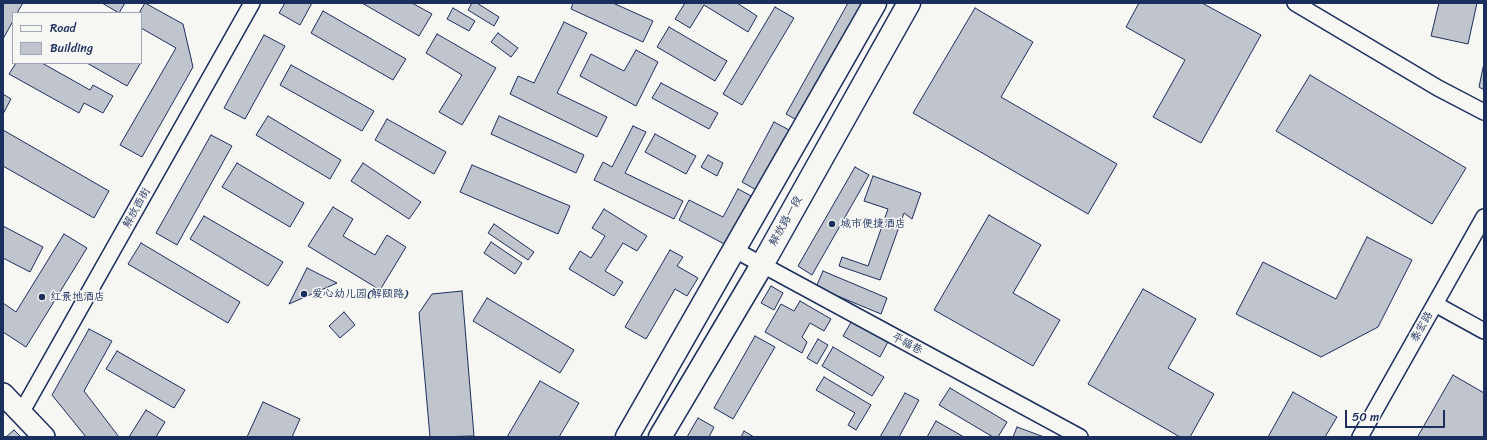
<!DOCTYPE html>
<meta charset="utf-8">
<style>
body{margin:0}
#map{position:relative;width:1487px;height:440px;overflow:hidden;background:#f6f6f2;font-family:Sriracha,sans-serif}
canvas{display:block}
.frame{position:absolute;inset:0;border:4px solid #1b2f5e;pointer-events:none}
.legend{position:absolute;left:12px;top:12px;width:130px;height:52px;box-sizing:border-box;background:#f6f6f2;border:1px solid #9ea6b7;margin:0;padding:5px 7px;list-style:none;font-size:12px;color:#1b2f5e}
.legend li{display:flex;align-items:center;gap:8px;height:20px}
.legend b{width:20px;border:1px solid #9ea6b7}
.scale{position:absolute;left:1345px;top:410px;width:100px;height:18px;box-sizing:border-box;border:2px solid #1b2f5e;border-top:0;padding-left:5px;font-size:12px;line-height:14px;white-space:nowrap;color:#1b2f5e;-webkit-text-stroke:3px #f6f6f2;paint-order:stroke}
</style>
<div id="map">
<canvas width="1487" height="440"></canvas>
<div class="frame"></div>
<ul class="legend">
<li><b style="height:5px;background:#f6f6f2"></b>Road</li>
<li><b style="height:11px;background:#c0c4cd"></b>Building</li>
</ul>
<div class="scale">50 m</div>
</div>
<script>
const context = document.querySelector('canvas').getContext('2d');
context.lineJoin = 'round';
function paint(path, color) { context.fillStyle = color; context.fill(path, 'evenodd'); }
const toPath = rows => new Path2D(rows.map(r => 'M' + r).join(''));
function trace(path, color, width, dash) { context.strokeStyle = color; context.lineWidth = width; context.lineCap = dash ? 'butt' : 'round'; context.setLineDash(dash || []); context.stroke(path); }
function write(font, color, halo, rows, align = 'center') {
  context.font = font + ' Sriracha,"LXGW WenKai TC",sans-serif'; context.lineWidth = 3; context.setLineDash([]); context.textBaseline = 'middle'; context.strokeStyle = halo; context.fillStyle = color; for (const [text, x, y, turn = 0] of rows) {
    context.save(); context.translate(x, y); context.rotate((+turn || 0) * Math.PI / 180); context.textAlign = isNaN(turn) ? turn : align; if (halo) context.strokeText(text, 0, 0); context.fillText(text, 0, 0); context.restore();
  }
}
const building = toPath([
 [3,3,23,3,17,13,13,13,13,21,3,39,3,3],
 [102,3,125,3,119,13,102,3],
 [145,3,183,24,193,67,142,157,120,145,176,48,141,28,141,13,139,13,145,3],
 [285,3,312,3,300,25,279,13,285,3],
 [362,3,412,3,432,14,419,36,362,3],
 [472,3,477,3,499,17,494,26,468,10,472,3],
 [573,3,613,3,653,21,643,42,571,9,573,3],
 [685,3,737,3,757,16,748,32,704,5,690,28,675,19,685,3],
 [848,3,867,3,800,122,786,114,848,3],
 [1139,3,1202,3,1261,35,1201,143,1153,117,1185,60,1126,27,1139,3],
 [1439,3,1477,3,1468,44,1431,36,1439,3],
 [775,7,794,18,742,105,723,94,775,7],
 [453,8,475,21,469,31,447,19,453,8],
 [975,8,1033,42,1001,97,1117,164,1088,214,913,113,975,8],
 [323,11,406,59,393,80,311,33,323,11],
 [564,22,587,33,557,93,607,117,597,137,510,94,518,76,534,83,564,22],
 [669,27,727,61,715,81,657,47,669,27],
 [498,33,518,48,511,57,491,42,498,33],
 [437,34,496,68,462,125,439,112,462,75,426,53,437,34],
 [264,35,285,46,245,119,224,108,264,35],
 [636,50,658,62,636,106,580,76,591,54,624,71,636,50],
 [16,63,42,63,90,90,93,85,113,96,103,113,84,103,79,113,9,74,16,63],
 [87,63,138,63,140,64,127,86,87,63],
 [1484,63,1484,90,1479,87,1484,63],
 [291,65,374,111,362,131,280,85,291,65],
 [1310,75,1466,168,1432,224,1276,131,1310,75],
 [661,83,718,113,709,129,652,98,661,83],
 [3,94,11,99,3,114,3,94],
 [268,116,341,160,330,179,256,135,268,116],
 [499,116,584,155,576,173,491,134,499,116],
 [387,119,446,152,434,174,375,140,387,119],
 [774,122,793,132,760,192,742,182,774,122],
 [633,126,646,132,625,173,683,201,674,219,594,180,603,162,612,167,633,126],
 [3,130,109,191,94,218,3,166,3,130],
 [655,134,696,156,686,174,645,152,655,134],
 [211,135,232,146,177,245,156,233,211,135],
 [708,155,723,163,717,176,701,167,708,155],
 [237,163,304,203,290,227,222,187,237,163],
 [363,163,421,202,409,219,351,181,363,163],
 [472,165,570,206,558,234,460,192,472,165],
 [855,167,869,175,812,275,798,266,855,167],
 [873,176,921,193,912,219,904,213,880,280,839,266,842,257,868,266,888,209,864,201,873,176],
 [738,189,755,198,730,247,679,220,689,200,723,217,738,189],
 [333,207,353,219,343,236,375,255,387,235,406,247,380,290,308,246,333,207],
 [604,209,647,236,637,251,623,243,605,271,623,282,614,296,569,269,580,251,591,258,605,236,592,228,604,209],
 [989,215,1041,245,1013,293,1060,320,1033,366,934,310,989,215],
 [204,216,283,262,268,286,190,239,204,216],
 [494,224,534,252,528,260,488,233,494,224],
 [3,226,43,247,30,272,3,258,3,226],
 [64,234,87,248,26,347,3,332,3,303,16,312,64,234],
 [1367,237,1412,260,1378,327,1321,357,1236,314,1263,262,1336,299,1367,237],
 [491,242,522,263,515,274,484,253,491,242],
 [141,243,240,302,228,323,128,264,141,243],
 [670,250,683,257,677,266,698,278,687,296,675,289,646,339,625,327,670,250],
 [307,268,337,283,289,304,307,268],
 [823,271,887,298,881,314,816,287,823,271],
 [771,286,783,293,774,310,761,303,771,286],
 [1143,289,1196,319,1168,368,1214,394,1190,437,1180,437,1088,384,1143,289],
 [462,291,474,436,430,437,419,313,432,294,462,291],
 [487,298,574,350,560,373,473,321,487,298],
 [800,301,831,319,824,331,810,323,802,337,807,342,802,353,765,332,781,304,794,311,800,301],
 [344,312,355,325,340,338,329,326,344,312],
 [853,319,889,340,880,357,843,336,853,319],
 [89,329,112,341,84,391,119,437,86,437,52,395,89,329],
 [755,336,775,347,733,419,714,408,755,336],
 [818,339,828,345,817,364,807,358,818,339],
 [833,347,884,377,872,396,822,366,833,347],
 [117,351,185,390,174,408,106,369,117,351],
 [1453,375,1484,393,1484,436,1483,437,1420,437,1418,436,1453,375],
 [824,377,871,405,856,430,848,425,855,413,816,390,824,377],
 [540,381,579,403,559,437,507,437,540,381],
 [950,388,1007,422,998,437,993,437,939,405,950,388],
 [1293,392,1337,417,1325,437,1268,437,1293,392],
 [905,393,919,400,899,437,880,437,905,393],
 [263,402,300,419,292,437,247,437,263,402],
 [146,410,165,422,156,437,129,437,146,410],
 [698,418,714,427,709,437,687,437,698,418],
 [936,421,964,437,927,437,936,421],
 [1017,427,1044,437,1013,437,1017,427],
 [14,430,21,437,6,437,14,430],
 [744,431,754,437,741,437,744,431]
]);
paint(building, '#c0c4cd');
trace(building, '#1b2f5e', 1);
const street = toPath([
 [1295,3,1438,88,1484,112],
 [735,250,1080,437],
 [1435,304,1484,331],
 [21,413,252,3],
 [1360,437,1484,217]
]);
const secondary = toPath([
 [3,394,44,437]
]);
const primary = toPath([
 [627,437,875,3],
 [660,437,762,265,909,3]
]);
trace(street, '#1b2f5e', 18);
trace(secondary, '#1b2f5e', 24);
trace(primary, '#1b2f5e', 25);
trace(street, '#f6f6f2', 15);
trace(secondary, '#f6f6f2', 21);
trace(primary, '#f6f6f2', 22);
for (const [x, y, r, color] of [
 [832,224,4,"#1b2f5e"],
 [304,294,4,"#1b2f5e"],
 [42,297,4,"#1b2f5e"]
]) { const dot = new Path2D(); dot.arc(x, y, r, 0, 2 * Math.PI); context.fillStyle = color; context.fill(dot); trace(dot, '#f6f6f2', 1.5); }
write('11px', '#1b2f5e', '#f6f6f2', [
 ["解放西街",137,208,-61],
 ["解放路一段",786,221,-61],
 ["泰宏路",1422,327,-60],
 ["平福巷",907,344,28]
]);
write('11px', '#1b2f5e', '#f6f6f2', [
 ["城市便捷酒店",840,224],
 ["爱心幼儿园(解颐路)",312,294],
 ["红景地酒店",50,297]
], 'left');
</script>
